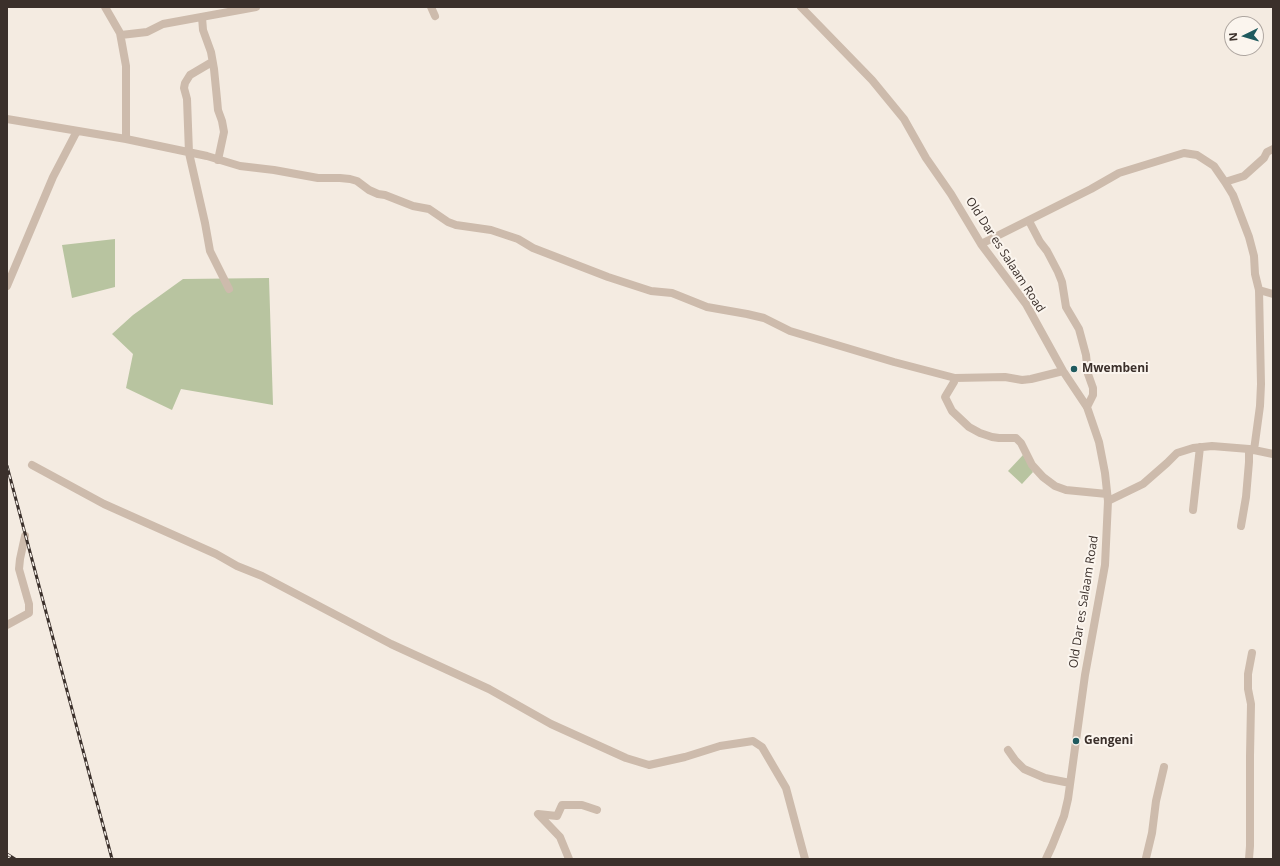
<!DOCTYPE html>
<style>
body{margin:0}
#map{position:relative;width:1280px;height:866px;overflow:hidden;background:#f4ebe1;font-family:"Open Sans",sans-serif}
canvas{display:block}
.frame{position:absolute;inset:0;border:8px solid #3b302b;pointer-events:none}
.north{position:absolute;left:1224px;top:16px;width:40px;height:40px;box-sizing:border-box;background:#fbf5ee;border:1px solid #aea6a0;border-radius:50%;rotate:265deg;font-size:11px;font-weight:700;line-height:16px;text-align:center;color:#3b302b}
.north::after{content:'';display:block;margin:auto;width:14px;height:18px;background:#1f5a5e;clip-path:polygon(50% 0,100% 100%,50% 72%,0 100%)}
</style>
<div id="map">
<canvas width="1280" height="866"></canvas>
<div class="frame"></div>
<div class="north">N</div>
</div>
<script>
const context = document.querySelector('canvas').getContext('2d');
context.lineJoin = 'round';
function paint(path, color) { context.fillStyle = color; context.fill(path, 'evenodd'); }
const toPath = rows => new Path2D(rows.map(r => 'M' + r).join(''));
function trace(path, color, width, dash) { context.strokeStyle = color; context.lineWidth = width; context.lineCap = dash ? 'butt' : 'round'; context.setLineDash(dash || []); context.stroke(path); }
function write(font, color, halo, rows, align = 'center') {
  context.font = font + ' "Open Sans",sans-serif'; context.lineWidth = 4; context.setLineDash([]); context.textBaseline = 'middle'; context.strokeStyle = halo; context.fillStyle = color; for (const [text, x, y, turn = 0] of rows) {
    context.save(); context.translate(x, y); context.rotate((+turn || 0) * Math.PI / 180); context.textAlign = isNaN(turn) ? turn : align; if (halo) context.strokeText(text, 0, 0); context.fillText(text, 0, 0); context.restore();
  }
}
paint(toPath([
 [115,239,115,287,72,298,62,245],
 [269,278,273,405,181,389,172,410,126,388,133,354,112,334,133,315,183,279],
 [1023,455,1033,472,1022,484,1008,471]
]), '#b8c4a0');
trace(toPath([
 [105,7,120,33,126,66,126,139],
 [431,7,435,16],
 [801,7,872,80,904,119,926,158,951,194,981,244,1026,304,1063,371,1087,407,1099,442,1105,473,1108,501,1105,565,1085,675,1068,799,1064,816,1052,846,1046,859],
 [202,17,203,30,211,52,214,69,217,99,218,110,222,121,224,132,218,160],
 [121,35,147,32,163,24,256,7],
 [212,62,190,75,185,83,184,88,187,99,189,153,205,223,210,251,229,289],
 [7,119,126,139,207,156,240,166,274,170,318,178,340,178,350,179,357,181,369,190,378,194,385,195,413,206,429,209,448,222,456,225,491,230,518,239,533,248,608,277,651,291,672,293,707,307,747,314,764,318,790,331,894,362,955,378,1005,377,1022,380,1031,379,1063,371],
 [1225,182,1244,176,1264,158,1267,152,1273,149],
 [1029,221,1040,242,1047,251,1058,272,1062,282,1066,307,1079,329,1086,355,1088,374,1093,388,1093,395,1087,407],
 [981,244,1091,189,1119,173,1184,153,1197,155,1214,166,1225,182,1233,195,1249,237,1254,256,1255,274,1259,290,1261,384,1260,406,1254,450],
 [7,286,53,177,77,131],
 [1259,290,1273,294],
 [955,378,954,382,945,397,952,411,969,427,980,433,992,437,999,438,1016,438,1021,443,1032,465,1043,477,1055,486,1066,490,1107,494],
 [32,465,104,504,216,554,237,566,262,576,391,644,489,689,551,724,626,758,649,765,685,757,720,746,753,741,762,747,786,788,805,859],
 [1108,501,1143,484,1167,463,1177,453,1193,448,1212,446,1249,449,1273,454],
 [1193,510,1200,447],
 [1241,526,1246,497,1249,462,1249,449],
 [7,625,29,613,29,604,19,569,20,559,25,536],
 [1008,750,1015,760,1024,769,1045,778,1070,783],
 [1146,858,1152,833,1156,801,1164,767],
 [569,859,560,837,538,814,557,816,562,805,582,805,597,810],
 [1249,859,1250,846,1250,756,1251,704,1248,689,1248,674,1252,653]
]), '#cdbbac', 8);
const rail = toPath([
 [7,466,112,859],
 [7,854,15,859]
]);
trace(rail, '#3b302b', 3);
trace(rail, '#fbf5ee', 1.5, [4.5]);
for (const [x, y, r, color] of [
 [1074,369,4,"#1f5a5e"],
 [1076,741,4,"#1f5a5e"]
]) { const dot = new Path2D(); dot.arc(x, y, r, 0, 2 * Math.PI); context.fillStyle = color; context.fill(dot); trace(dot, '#fbf5ee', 1.5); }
write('12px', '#3b302b', '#fbf5ee', [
 ["Old Dar es Salaam Road",1005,255,57],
 ["Old Dar es Salaam Road",1084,602,-81]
]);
write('bold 12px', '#3b302b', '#fbf5ee', [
 ["Mwembeni",1082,369],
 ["Gengeni",1084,741]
], 'left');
</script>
